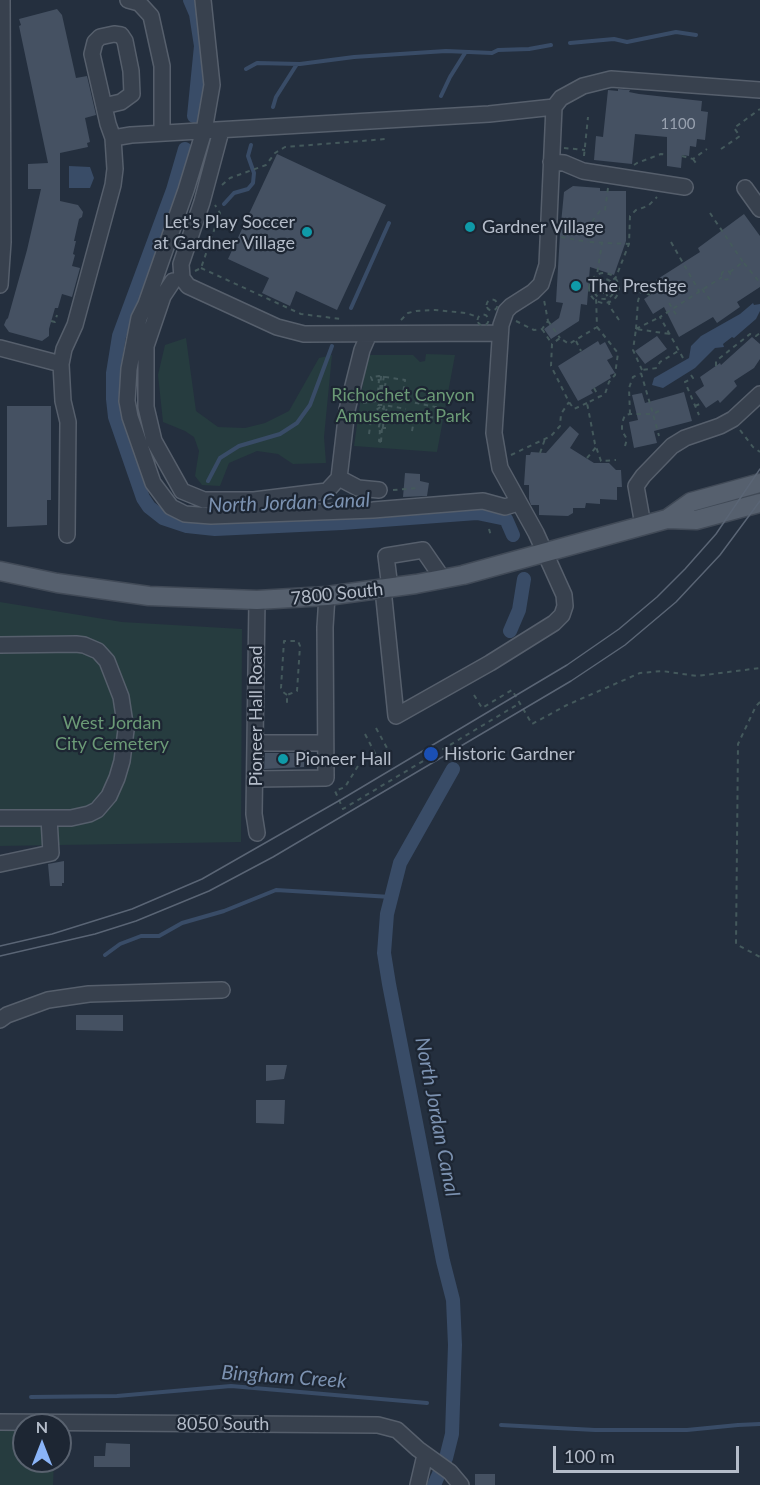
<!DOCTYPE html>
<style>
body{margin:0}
#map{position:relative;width:760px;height:1485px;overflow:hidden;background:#242f3e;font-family:Lato,sans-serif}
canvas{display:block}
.north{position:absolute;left:12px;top:1413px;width:60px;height:60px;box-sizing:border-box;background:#1d2633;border:2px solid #59626f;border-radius:50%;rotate:0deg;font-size:16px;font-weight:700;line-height:24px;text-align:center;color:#b4bcc9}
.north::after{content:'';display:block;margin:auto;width:21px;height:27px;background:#8ab4f8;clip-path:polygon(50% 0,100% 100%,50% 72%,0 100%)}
.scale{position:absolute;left:553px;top:1446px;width:186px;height:27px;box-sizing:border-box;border:3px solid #b4bcc9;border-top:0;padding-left:8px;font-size:18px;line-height:21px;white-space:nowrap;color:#b4bcc9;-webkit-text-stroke:4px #1d2633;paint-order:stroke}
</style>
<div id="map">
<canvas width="760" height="1485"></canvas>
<div class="north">N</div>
<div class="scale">100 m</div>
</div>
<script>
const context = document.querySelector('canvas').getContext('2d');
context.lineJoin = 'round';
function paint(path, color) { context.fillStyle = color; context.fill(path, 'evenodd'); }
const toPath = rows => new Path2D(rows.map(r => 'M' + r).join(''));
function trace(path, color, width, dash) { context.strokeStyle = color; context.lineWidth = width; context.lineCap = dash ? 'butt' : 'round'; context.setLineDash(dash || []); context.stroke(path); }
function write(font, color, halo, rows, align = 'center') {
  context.font = font + ' Lato,sans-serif'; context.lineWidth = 4.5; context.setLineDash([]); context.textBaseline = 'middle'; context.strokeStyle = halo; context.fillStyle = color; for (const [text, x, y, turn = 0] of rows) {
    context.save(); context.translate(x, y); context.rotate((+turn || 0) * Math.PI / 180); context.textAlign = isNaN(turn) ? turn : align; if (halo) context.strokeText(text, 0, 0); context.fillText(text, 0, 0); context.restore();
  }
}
paint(toPath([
 [186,338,196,411,218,427,245,428,265,423,289,411,319,358,332,355,324,437,326,463,293,464,278,454,257,451,229,463,220,486,202,485,195,476,199,451,194,437,185,431,163,422,158,375,165,345],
 [426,354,455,355,437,452,354,446,367,355,413,355,420,362,425,361],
 [0,602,122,622,242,629,241,842,0,846],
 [0,1429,24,1429,24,1461,54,1461,53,1485,0,1485]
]), '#263c3f');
paint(toPath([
 [69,166,90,167,94,178,90,188,69,188],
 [753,303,754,305,760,304,760,311,756,319,734,338,732,337,723,344,724,347,715,348,695,368,663,388,652,385,654,378,689,358,691,346,701,336,740,314]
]), '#394c67');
trace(toPath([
 [570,43,614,39,627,42,676,32,696,35],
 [246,69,257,63,300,64,354,57,446,51,492,53,498,50,529,49,551,45],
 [441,96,450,77,465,53],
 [273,107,276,97,297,64],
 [224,204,234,193,248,189,253,183,254,173,248,156,251,145],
 [351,308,389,223],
 [208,481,220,458,239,446,280,434,297,423,310,405,332,346],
 [105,955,120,944,141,936,159,936,182,923,224,911,276,890,391,897],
 [31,1397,117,1396,231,1386,427,1403],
 [501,1425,595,1430,687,1430,738,1425,760,1424]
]), '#394c67', 4);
trace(toPath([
 [190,0,196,14,201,46,194,116],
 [185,149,173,190,119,336,113,373,113,399,115,417,143,498,149,507,163,518,187,526,215,529,342,523,477,513,506,519,513,535],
 [510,631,519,610,524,579],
 [434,1485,446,1458,452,1434,455,1345,453,1300,443,1261,389,984,384,953,387,914,400,863,453,769]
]), '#394c67', 14);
paint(toPath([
 [57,9,62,15,76,78,87,76,96,115,85,118,90,142,87,143,88,147,60,153,60,201,78,205,83,212,82,217,79,219,74,241,76,241,73,254,75,255,72,266,80,268,72,297,62,294,58,308,55,308,49,329,49,336,42,341,9,332,4,325,6,320,8,318,27,250,41,189,28,189,28,164,48,163,19,26,21,25,19,19],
 [618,89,630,90,629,92,639,94,702,101,701,111,708,112,705,140,697,139,696,147,690,146,689,156,682,155,681,168,667,166,667,137,635,134,632,164,594,160,596,136,603,137,608,90,618,91],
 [277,154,386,205,337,310,296,291,290,306,262,293,269,278,228,259],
 [573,186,600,188,600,191,626,191,626,241,614,275,590,267,587,305,581,304,579,321,551,339,544,329,559,318,563,303,556,302,560,234,564,192],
 [744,214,760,236,760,287,737,302,740,307,717,323,713,317,679,337,664,307,653,314,644,299,664,286,656,280,700,252,698,248],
 [657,336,667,349,645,364,635,351],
 [752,337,760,344,760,359,754,368,734,381,737,386,720,403,718,400,706,408,695,392,704,386,700,377,720,363,721,365],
 [598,341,600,345,605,342,613,357,607,360,615,373,610,375,611,378,591,390,593,393,578,401,558,366],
 [684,392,692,421,654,431,657,443,634,448,629,422,638,420,632,395,642,393,645,403],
 [7,406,51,406,51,500,47,500,47,525,7,527],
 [570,426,579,434,570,448,594,463,609,463,616,470,621,470,622,487,617,487,617,500,600,499,600,504,586,503,585,508,573,508,573,513,568,516,539,515,539,505,531,505,529,499,529,485,524,485,526,455,530,455,531,452,546,453],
 [405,473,420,474,420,481,429,483,427,496,403,497],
 [265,753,304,753,304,767,264,769],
 [64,861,64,883,62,883,62,886,50,886,48,864],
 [76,1015,123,1015,123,1031,76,1030],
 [266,1065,287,1065,284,1079,266,1081],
 [256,1100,285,1100,284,1124,256,1123],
 [106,1443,130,1444,130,1467,94,1467,94,1456,105,1456],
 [475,1474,495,1474,495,1485,475,1485]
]), '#455162');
const minor = toPath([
 [128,0,139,3,151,16,162,66,162,133],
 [203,0,212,85,204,131,186,190,146,304,139,318,129,369,127,401,130,417,153,483,171,507,185,514,211,516,373,510,483,501,505,507,518,503],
 [104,106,121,102,132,94,131,71,125,41,121,35,114,34,100,37,95,42,92,54,108,124,113,138],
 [221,131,202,202,181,264,182,278,188,286,277,327,304,334,500,333],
 [551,162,564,163,583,171,685,187],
 [745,188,760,209],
 [173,281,163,296,146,346,146,407,154,441,182,491,204,500,254,500,327,491,339,478,347,410,362,350,369,334],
 [0,285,3,242,2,0],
 [0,348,61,364,64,349,75,325,113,185,115,169,113,138,131,135,489,114,554,107],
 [61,364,63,401,68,422,67,535],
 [339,478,358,488,379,490],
 [643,525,636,486,643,476,672,446,685,438,720,426,733,419,760,394],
 [390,588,386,556,423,550,443,579],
 [383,589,396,716,490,663,554,623,562,615,565,606,564,595,536,533,500,468,494,433,501,325,506,311,511,306,533,292,541,284,547,265,554,107,561,98,583,86,611,79,760,90],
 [257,600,254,814,257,833],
 [0,645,76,644,84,645,98,651,107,661,121,697,126,730,122,761,117,778,109,796,97,810,89,814,71,818,0,818],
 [255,743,325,743],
 [256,779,326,778,325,627,327,596],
 [0,864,51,853,49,818],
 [0,1020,7,1015,48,1000,89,994,222,990],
 [0,1422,378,1425,397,1430,418,1449,450,1472,461,1485],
 [418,1485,425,1455]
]);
const major = toPath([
 [667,519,691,502,760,483],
 [0,571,57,583,149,596,257,600,327,596,416,584,463,575,667,519,696,520,760,503]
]);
trace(minor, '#565f6c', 18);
trace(major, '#414a57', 21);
trace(toPath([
 [564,148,585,150],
 [721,149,740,136,734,128,760,109],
 [584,156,588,117],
 [682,156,693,159,707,149],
 [693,159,698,166],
 [634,165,637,163,661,154,668,155],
 [222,185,230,178,266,165,275,153,285,147,386,139],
 [608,188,605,210,600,211,593,220,588,242,629,244],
 [710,213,743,262],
 [561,237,588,242],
 [671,242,699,291],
 [201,268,301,314,341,319],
 '721.5 275a4.5 4.5 0 1 1 9 0a4.5 4.5 0 1 1-9 0Z',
 [195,271,201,268,220,213,215,205],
 [730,272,743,262,760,283],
 '589 288a15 15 0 1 1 30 0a15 15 0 1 1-30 0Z',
 '594 289a10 10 0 1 1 20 0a10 10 0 1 1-20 0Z',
 [596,281,602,243],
 '600 289a4 4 0 1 1 8 0a4 4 0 1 1-8 0Z',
 [607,286,616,277,629,244,630,216,636,210,648,206,657,197],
 [702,289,711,301],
 [606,292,610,307,619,320],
 '486.5 305a5.5 5.5 0 1 1 11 0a5.5 5.5 0 1 1-11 0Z',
 [669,303,678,318],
 '477.5 320a5.5 5.5 0 1 1 11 0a5.5 5.5 0 1 1-11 0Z',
 [401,320,408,313,416,311,435,310,466,313,478,317],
 [51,321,55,322,57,315],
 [516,321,534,330,542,329,548,321,544,300],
 [548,321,560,338],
 [597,327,618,353,615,375,609,382,605,394,587,403,595,444,601,461,616,460],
 [542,329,552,344],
 [636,329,638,301,641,291,650,295],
 [636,329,660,317],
 [576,341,581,351],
 [683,358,660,317,722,277],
 [716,366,716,361,750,334,756,336,760,333],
 [642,370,633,350,636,329,670,334],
 [691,375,693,378,685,382,699,415],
 [381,376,380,392,378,392,379,380,372,380,371,377,379,376,405,380,402,400,445,409],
 [384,376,381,393,384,394,386,379],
 [594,388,599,397],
 [363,403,377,401,378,405,384,405,387,397,402,400],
 [587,403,574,409,569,402,551,366,552,344,560,338,569,344,597,327,596,296],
 [695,406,702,403],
 [659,411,653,414,641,373,642,370,657,368,660,362,680,350],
 [630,414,629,388,633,377,640,374],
 [383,428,384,405,406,409],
 [386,428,383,428,387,406],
 [740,430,753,447,760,452],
 [412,431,414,420,422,416,443,419],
 [369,434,372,413,383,405],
 [381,442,379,441,380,431,378,431,383,408],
 [381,442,382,428],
 [625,446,627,439,622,431,622,423,625,415,630,414,653,414,659,436],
 [540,453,545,439],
 [511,455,551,436,560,426,561,414,569,402],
 [587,458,596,447],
 [393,490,419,488],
 [489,529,491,536],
 [287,695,283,692,281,688,284,641,298,641,300,646,297,691,287,695,287,704],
 [474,695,482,708,512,690,532,724,567,705,640,673,662,671,697,676,760,668],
 [760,702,756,706,738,744,736,944,760,957],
 [376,728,387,748],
 [365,734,376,755],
 [358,766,345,787,335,791,343,809,520,703]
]), '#44595c', 2, [4.5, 4.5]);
trace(minor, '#38414e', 15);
trace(major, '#56606e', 18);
trace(toPath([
 [0,946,52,934,132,909,202,879,342,799,567,665,619,629,657,597,685,569,716,534,760,469],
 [0,956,95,934,136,921,209,891,273,857,571,681,625,645,676,602,720,555,760,501]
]), '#5a6575', 1.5);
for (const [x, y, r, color] of [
 [470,227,6,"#0f9aa8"],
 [307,232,6,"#0f9aa8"],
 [576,286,6,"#0f9aa8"],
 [431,754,8,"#1a4fb4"],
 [283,759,6,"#0f9aa8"]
]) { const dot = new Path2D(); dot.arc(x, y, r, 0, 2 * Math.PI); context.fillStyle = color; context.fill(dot); trace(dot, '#1d2633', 2); }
write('15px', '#98a1af', null, [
 ["1100",678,124]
]);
write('18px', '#b4bcc9', '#1d2633', [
 ["Let's Play Soccer",295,222,"right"],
 ["at Gardner Village",295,243,"right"],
 ["Gardner Village",482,227],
 ["The Prestige",588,286],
 ["Historic Gardner",444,754],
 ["Pioneer Hall",295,759]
], 'left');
write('18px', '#6b9a76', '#1d2633', [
 ["Richochet Canyon",403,395],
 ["Amusement Park",403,416],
 ["West Jordan",112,723],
 ["City Cemetery",112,744]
]);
write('18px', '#b4bcc9', '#1d2633', [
 ["7800 South",337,594,-6],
 ["Pioneer Hall Road",256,716,-90],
 ["8050 South",223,1424]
]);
write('italic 20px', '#7c92b1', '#1d2633', [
 ["North Jordan Canal",289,503,-2],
 ["North Jordan Canal",437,1117,79],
 ["Bingham Creek",284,1377,4]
]);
</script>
